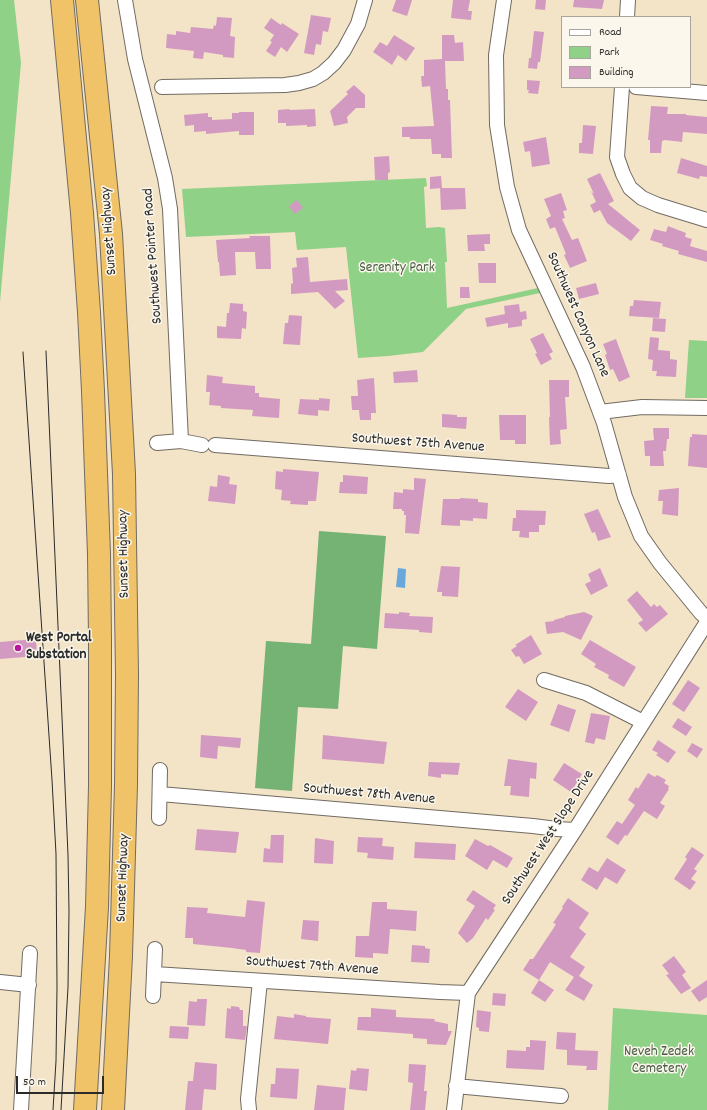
<!DOCTYPE html>
<style>
body{margin:0}
#map{position:relative;width:707px;height:1110px;overflow:hidden;background:#f3e3c7;font-family:Dekko,sans-serif}
canvas{display:block}
.legend{position:absolute;left:561px;top:16px;width:130px;height:72px;box-sizing:border-box;background:#fbf7ec;border:1px solid #a8a59f;margin:0;padding:5px 7px;list-style:none;font-size:12px;color:#2b2b2b}
.legend li{display:flex;align-items:center;gap:8px;height:20px}
.legend b{width:20px;border:1px solid #a8a59f}
.scale{position:absolute;left:16px;top:1076px;width:88px;height:18px;box-sizing:border-box;border:2px solid #2b2b2b;border-top:0;padding-left:5px;font-size:12px;line-height:14px;white-space:nowrap;color:#2b2b2b;-webkit-text-stroke:3px #fbf7ec;paint-order:stroke}
</style>
<div id="map">
<canvas width="707" height="1110"></canvas>
<ul class="legend">
<li><b style="height:5px;background:#fff"></b>Road</li>
<li><b style="height:11px;background:#90d188"></b>Park</li>
<li><b style="height:11px;background:#d39ac1"></b>Building</li>
</ul>
<div class="scale">50 m</div>
</div>
<script>
const context = document.querySelector('canvas').getContext('2d');
context.lineJoin = 'round';
function paint(path, color) { context.fillStyle = color; context.fill(path, 'evenodd'); }
const toPath = rows => new Path2D(rows.map(r => 'M' + r).join(''));
function trace(path, color, width, dash) { context.strokeStyle = color; context.lineWidth = width; context.lineCap = dash ? 'butt' : 'round'; context.setLineDash(dash || []); context.stroke(path); }
function write(font, color, halo, rows, align = 'center') {
  context.font = font + ' Dekko,sans-serif'; context.lineWidth = 3; context.setLineDash([]); context.textBaseline = 'middle'; context.strokeStyle = halo; context.fillStyle = color; for (const [text, x, y, turn = 0] of rows) {
    context.save(); context.translate(x, y); context.rotate((+turn || 0) * Math.PI / 180); context.textAlign = isNaN(turn) ? turn : align; if (halo) context.strokeText(text, 0, 0); context.fillText(text, 0, 0); context.restore();
  }
}
paint(toPath([
 [0,0,14,0,21,63,0,302],
 [426,178,427,186,424,187,426,228,439,227,445,228,447,262,445,262,447,308,538,288,540,293,466,309,423,352,388,356,358,358,346,247,297,250,295,232,186,237,182,189],
 [689,340,707,341,707,398,685,398],
 [613,1008,707,1015,707,1110,608,1110]
]), '#90d188');
paint(toPath([
 [319,531,386,536,377,649,343,646,338,709,298,707,292,791,255,788,266,641,311,644]
]), '#74b374');
paint(toPath([
 [398,568,406,569,405,588,396,587]
]), '#6aa8dc');
paint(toPath([
 [396,0,412,0,407,16,392,11],
 [453,0,470,0,468,11,472,11,471,20,451,18],
 [536,0,546,0,545,10,535,9],
 [574,0,604,0,602,9,573,7],
 [311,15,331,18,328,32,323,31,321,45,316,44,314,55,304,53],
 [217,17,232,18,230,36,235,37,234,58,223,57,223,55,204,52,203,59,193,58,194,51,166,48,167,34,176,35,176,31,190,33,191,27,213,29,214,25,216,26],
 [271,18,281,25,282,23,299,34,287,52,281,47,275,57,266,51,272,42,270,41,274,35,264,28],
 [534,31,544,32,540,62,538,62,537,69,528,68,529,58,531,58],
 [394,35,415,48,406,61,398,55,392,65,373,52,380,42,387,46],
 [442,35,454,35,455,43,463,42,464,61,445,61,446,89,448,89,448,100,450,100,452,158,441,158,441,154,432,154,431,139,410,139,410,137,402,137,402,127,434,126,430,86,422,87,421,76,424,76,424,60,442,59],
 [527,80,540,81,538,94,528,93,529,90,527,90],
 [354,85,365,95,365,108,356,108,347,117,348,123,334,126,330,111,348,94,346,92],
 [651,106,668,107,667,114,686,114,686,115,707,117,707,134,683,132,682,142,665,140,662,141,661,153,650,153,650,140,648,140],
 [289,109,290,110,315,109,316,126,307,127,307,125,286,126,286,123,278,123,278,110],
 [239,112,254,112,254,135,239,135,239,131,206,134,206,131,194,132,194,125,185,126,184,115,208,113,208,117,212,117,212,120,232,119,232,113,239,113],
 [583,125,596,126,593,154,579,153,579,143,582,143],
 [546,137,550,164,532,167,530,151,525,152,523,142],
 [389,156,390,172,388,173,388,180,375,180,374,157],
 [681,158,707,166,707,177,700,176,699,179,677,173],
 [600,173,614,201,608,204,640,230,631,241,607,223,600,210,594,213,590,205,596,202,591,191,594,194,587,179],
 [441,176,442,188,430,189,430,177],
 [440,188,465,188,466,209,441,210],
 [561,193,567,210,563,211,565,218,562,219,572,240,578,238,587,261,570,268,564,255,566,254,555,227,550,229,546,219,551,216,544,199],
 [297,200,303,208,295,214,289,206],
 [668,226,686,233,685,237,692,239,690,246,707,251,707,262,678,254,679,251,662,246,663,244,650,240,654,229,666,232],
 [490,234,490,244,484,244,485,251,468,251,467,235],
 [249,236,270,236,271,269,256,269,255,252,235,252,236,275,220,276,219,262,218,262,216,240,250,238],
 [308,257,310,282,347,279,348,290,335,291,345,301,335,309,318,292,291,294,291,284,293,283,292,268,297,267,296,258],
 [478,263,496,263,496,283,479,283],
 [596,283,599,294,579,299,576,288],
 [460,287,469,287,470,298,460,298],
 [634,300,661,302,659,318,629,316,630,306,633,306],
 [230,303,243,304,243,311,247,312,246,329,242,328,241,339,217,338,217,326,226,327,227,313,229,313],
 [519,304,520,312,526,311,527,319,522,320,522,326,508,328,508,323,487,327,485,318,505,314,504,306],
 [289,315,302,316,300,345,283,344,285,323,288,323],
 [653,318,666,319,665,332,652,331],
 [543,333,553,352,549,354,552,359,541,365,535,354,537,353,530,339],
 [650,337,659,338,658,350,670,351,670,359,677,360,676,377,656,376,657,371,652,371,653,360,648,359],
 [616,339,630,377,619,382,613,369,610,370,605,355,607,354,603,344],
 [417,370,418,382,394,383,393,372],
 [207,375,223,377,222,383,255,386,255,393,259,393,259,397,280,399,279,418,252,416,253,410,221,408,221,406,209,405,210,392,206,392],
 [374,378,376,413,371,413,371,420,360,420,359,410,352,410,351,396,358,396,357,380],
 [549,380,569,380,569,397,565,397,567,429,560,430,561,444,550,445,549,417,550,417],
 [319,398,330,399,329,411,318,410,318,416,298,414,300,399,319,400],
 [442,414,457,415,457,417,467,417,466,429,442,427],
 [499,415,526,415,526,444,515,444,515,440,500,440],
 [653,428,669,428,669,439,667,439,666,451,663,451,664,466,650,466,650,456,645,456,644,441,654,440],
 [692,434,707,435,707,468,688,466,690,437,692,437],
 [283,469,319,472,316,501,308,501,308,505,290,504,291,501,281,500,282,490,275,489,276,471,283,472],
 [218,475,230,477,229,484,237,485,235,504,208,501,210,486,217,487],
 [343,475,368,477,367,494,339,493,340,482,343,482],
 [414,478,426,479,419,534,405,533,406,515,404,515,404,511,402,511,402,509,393,509,394,492,403,493,403,489,414,490],
 [679,488,678,516,662,514,663,501,658,501,659,490],
 [460,498,478,499,478,502,488,503,487,519,473,518,473,521,460,520,460,526,441,525,443,499,460,499],
 [598,509,611,537,598,541,595,532,592,533,584,514],
 [516,510,546,511,545,525,539,525,539,532,529,532,529,538,519,537,520,531,512,531,513,518,516,518],
 [441,566,460,567,458,597,442,596,442,592,437,592],
 [600,568,608,586,591,595,585,584,591,581,588,574],
 [637,591,651,607,654,604,657,607,660,605,668,614,646,632,638,623,643,620,627,600],
 [399,612,410,613,409,616,433,617,432,633,419,632,419,630,384,628,385,613,399,614],
 [584,612,593,616,581,640,563,632,547,634,545,622,554,621,554,620,565,617,565,616],
 [531,635,542,654,524,664,519,656,516,657,511,650,517,646,515,645],
 [36,639,37,656,0,659,0,642],
 [590,640,636,667,624,687,608,678,609,675,594,667,596,664,581,654],
 [688,680,700,688,684,712,672,704],
 [518,689,538,702,526,721,505,707],
 [558,704,576,710,569,732,550,725],
 [591,713,610,716,605,740,596,738,594,744,585,742],
 [678,718,692,727,686,736,672,727],
 [201,735,241,738,240,748,218,746,217,759,200,757],
 [323,735,387,742,384,764,322,759],
 [658,740,676,752,668,763,656,755,658,753,652,750],
 [692,743,703,749,697,758,687,751],
 [508,759,537,763,536,779,530,778,529,797,510,795,511,786,504,786],
 [429,762,460,763,458,775,441,774,441,778,428,776],
 [564,763,582,774,571,792,553,780],
 [648,773,655,777,657,775,666,780,664,783,669,786,668,789,669,789,660,803,665,806,657,819,644,811,627,836,625,835,618,845,606,837,617,821,622,824,635,805,628,800,636,787,638,789],
 [197,829,239,832,236,853,195,850],
 [271,835,284,835,283,863,263,862,264,848,270,849],
 [358,837,383,838,382,846,394,847,393,860,367,858,368,853,357,852],
 [315,838,334,841,333,864,314,863],
 [475,839,488,846,490,845,513,858,507,868,493,860,487,870,465,856],
 [415,842,456,844,455,860,414,858],
 [692,847,704,855,694,869,697,871,691,879,696,882,690,890,674,879,687,859,685,857],
 [607,858,626,870,617,884,605,877,597,890,581,880,589,867,598,872],
 [473,890,496,905,493,909,495,910,488,920,486,918,473,938,467,943,458,933,475,906,466,900],
 [568,898,589,913,579,928,586,934,570,957,585,967,579,976,593,985,584,1001,565,990,574,977,550,962,539,980,523,970,530,959,533,959,553,929,556,924,553,923,563,908,562,907],
 [247,900,265,902,260,953,246,952,246,950,232,948,193,944,193,938,185,938,187,907,208,908,207,913,245,917],
 [372,902,387,902,387,909,417,911,416,931,390,929,388,954,373,953,373,958,355,957,356,936,369,936],
 [303,920,319,921,318,941,301,939],
 [412,945,425,946,425,948,430,949,429,963,411,962],
 [674,956,686,972,682,975,691,988,681,994,666,975,669,974,662,965],
 [539,980,554,990,545,1002,531,993],
 [707,980,707,997,699,1002,691,991],
 [493,993,506,994,505,1006,492,1005],
 [197,999,207,999,205,1026,187,1025,189,1001,197,1002],
 [231,1006,239,1007,240,1010,243,1010,243,1026,247,1026,245,1040,225,1038,227,1008,231,1009],
 [371,1008,396,1010,396,1017,435,1019,434,1021,448,1024,448,1031,452,1031,446,1045,427,1044,427,1039,413,1038,413,1034,357,1030,358,1017,371,1017],
 [477,1010,491,1012,489,1032,479,1031,479,1028,476,1027],
 [294,1014,306,1016,306,1017,331,1019,328,1044,274,1039,277,1016,294,1018],
 [170,1026,189,1027,188,1039,169,1038],
 [557,1032,576,1033,575,1050,598,1051,597,1070,586,1070,587,1066,567,1065,567,1050,556,1049],
 [530,1040,546,1041,544,1070,506,1068,507,1050,526,1051,526,1047,530,1047],
 [195,1062,217,1064,216,1090,204,1089,202,1110,185,1110,188,1081,193,1081],
 [409,1064,426,1065,424,1091,427,1091,425,1110,410,1110,413,1083,408,1082],
 [276,1068,299,1069,297,1099,270,1097,271,1084,275,1084],
 [357,1068,369,1069,367,1091,349,1089,351,1070,356,1071],
 [317,1085,346,1088,344,1110,314,1110]
]), '#d39ac1');
const minor = toPath([
 [125,0,135,59,165,178,170,209,181,441],
 [504,0,496,55,497,125,507,187,519,230,583,367,604,423,625,497,641,536,660,563,701,613,707,618],
 [627,17,628,0],
 [162,87,285,85,299,83,313,79,323,73,334,63,344,50,358,24,365,0],
 [622,87,617,157,623,174,630,188,642,198,658,205,707,220],
 [636,87,707,93],
 [600,412,642,407,707,408],
 [157,443,181,441,202,445],
 [215,445,609,476,619,475],
 [544,680,586,693,643,722],
 [160,794,533,826,557,829,575,830],
 [159,818,160,770],
 [154,974,440,992,468,993],
 [0,982,29,985],
 [153,996,155,949],
 [456,1086,561,1096],
 [21,1110,30,953],
 [249,1110,248,1099,260,981],
 [454,1110,468,993,575,830,707,622]
]);
const motorway = toPath([
 [62,0,82,213,89,312,93,391,99,554,100,640,100,786,97,907,85,1110],
 [87,0,111,234,124,474,127,675,126,785,121,956,113,1110]
]);
trace(minor, '#716b62', 16);
trace(motorway, '#716b62', 24);
trace(minor, '#fff', 14);
trace(motorway, '#f1c369', 22);
trace(toPath([
 [46,351,68,855,69,911,68,987,61,1110],
 [23,352,52,780,56,854,57,987,56,1061,53,1110]
]), '#2b2b2b', 1);
for (const [x, y, r, color] of [
 [18,648,4,"#b5179e"]
]) { const dot = new Path2D(); dot.arc(x, y, r, 0, 2 * Math.PI); context.fillStyle = color; context.fill(dot); trace(dot, '#fbf7ec', 1.5); }
write('15px', '#2b2b2b', '#fbf7ec', [
 ["Sunset Highway",110,231,-94],
 ["Southwest Pointer Road",154,256,-94],
 ["Southwest Canyon Lane",577,315,66],
 ["Southwest 75th Avenue",418,444,4],
 ["Sunset Highway",125,554,-91],
 ["Southwest 78th Avenue",369,795,5],
 ["Southwest West Slope Drive",549,838,-57],
 ["Sunset Highway",124,878,-88],
 ["Southwest 79th Avenue",312,967,4]
]);
write('15px', '#495d47', '#fbf7ec', [
 ["Serenity Park",397,269],
 ["Neveh Zedek",659,1053],
 ["Cemetery",659,1070]
]);
write('bold 15px', '#2b2b2b', '#fbf7ec', [
 ["West Portal",26,639],
 ["Substation",26,656]
], 'left');
</script>
